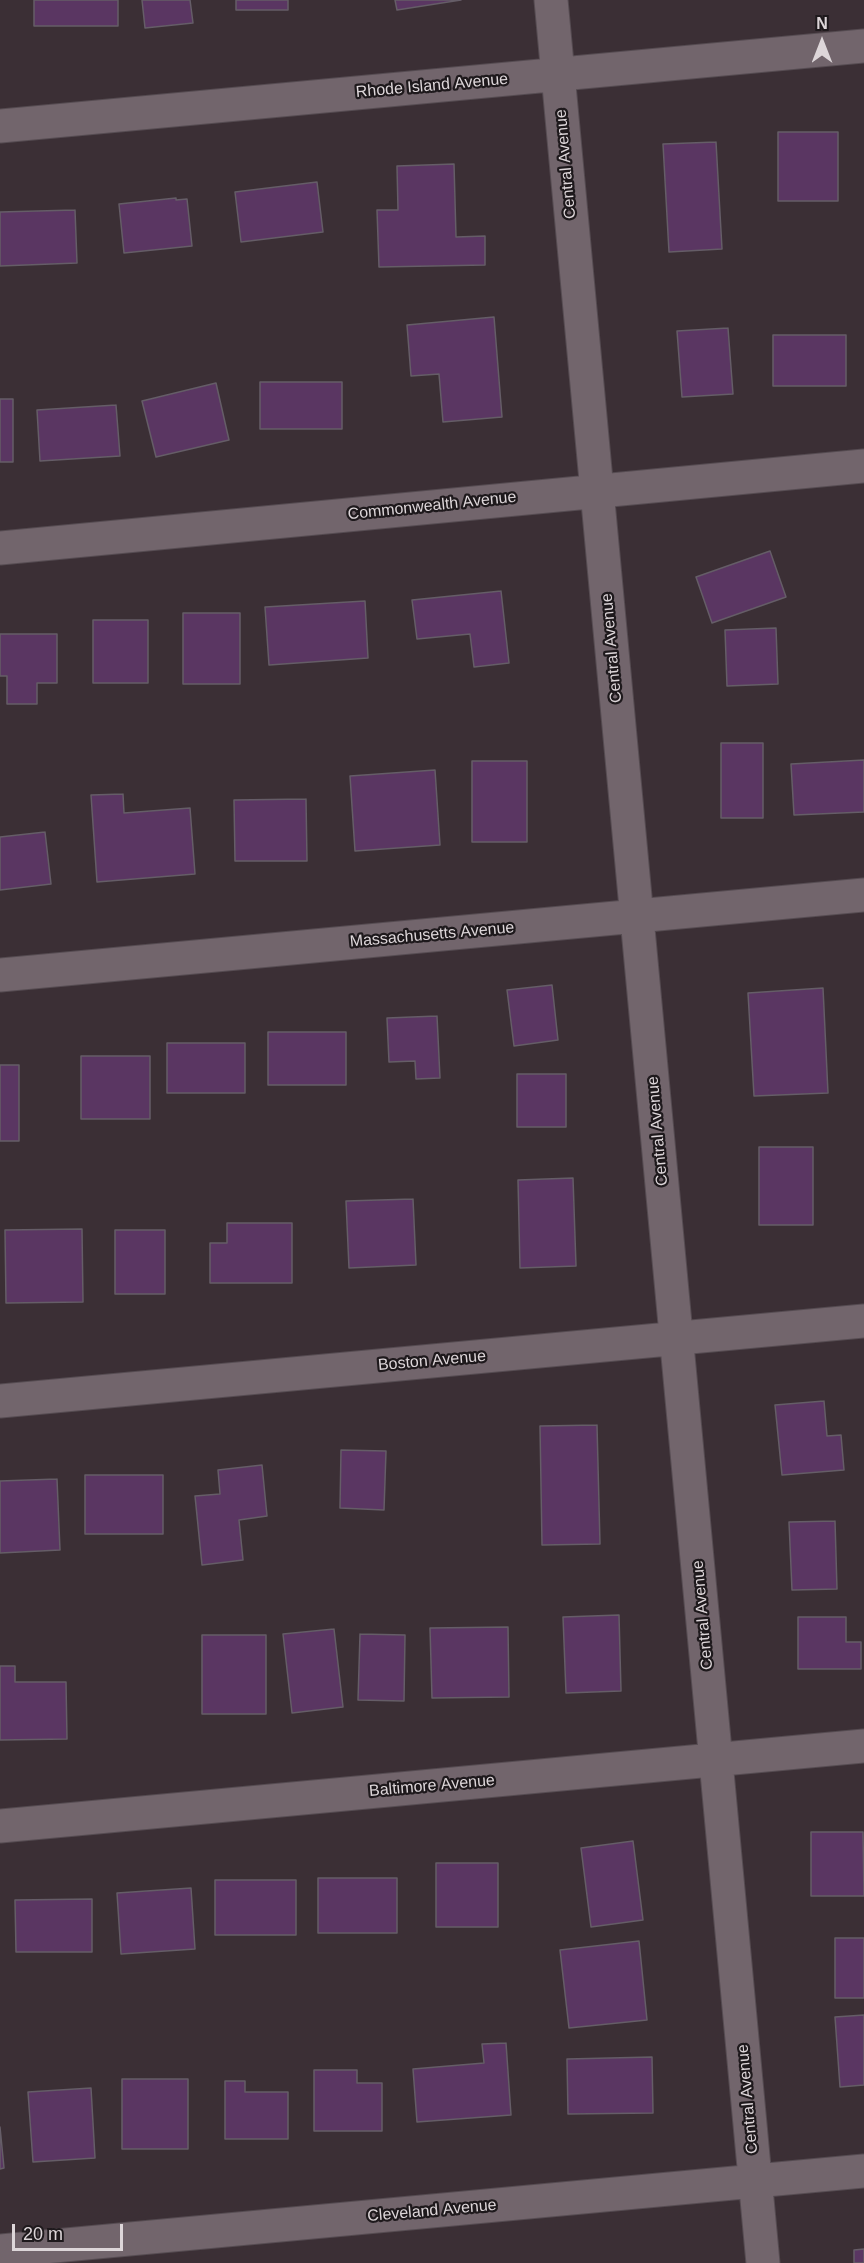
<!DOCTYPE html>
<style>
body{margin:0}
#map{position:relative;width:864px;height:2263px;overflow:hidden;background:#3b2f35;font-family:Helvetica,sans-serif}
canvas{display:block}
.north{position:absolute;left:792px;top:12px;width:60px;height:60px;-webkit-text-stroke:4px #1e191c;paint-order:stroke;rotate:0deg;font-size:16px;font-weight:700;line-height:24px;text-align:center;color:#ddd6d9}
.north::after{content:'';display:block;margin:auto;width:21px;height:27px;background:#ddd6d9;clip-path:polygon(50% 0,100% 100%,50% 72%,0 100%)}
.scale{position:absolute;left:12px;top:2224px;width:111px;height:27px;box-sizing:border-box;border:3px solid #ddd6d9;border-top:0;padding-left:8px;font-size:18px;line-height:21px;white-space:nowrap;color:#ddd6d9;-webkit-text-stroke:4px #1e191c;paint-order:stroke}
</style>
<div id="map">
<canvas width="864" height="2263"></canvas>
<div class="north">N</div>
<div class="scale">20 m</div>
</div>
<script>
const context = document.querySelector('canvas').getContext('2d');
context.lineJoin = 'round';
function paint(path, color) { context.fillStyle = color; context.fill(path, 'evenodd'); }
const toPath = rows => new Path2D(rows.map(r => 'M' + r).join(''));
function trace(path, color, width, dash) { context.strokeStyle = color; context.lineWidth = width; context.lineCap = dash ? 'butt' : 'round'; context.setLineDash(dash || []); context.stroke(path); }
function write(font, color, halo, rows, align = 'center') {
  context.font = font + ' Helvetica,sans-serif'; context.lineWidth = 4.5; context.setLineDash([]); context.textBaseline = 'middle'; context.strokeStyle = halo; context.fillStyle = color; for (const [text, x, y, turn = 0] of rows) {
    context.save(); context.translate(x, y); context.rotate((+turn || 0) * Math.PI / 180); context.textAlign = isNaN(turn) ? turn : align; if (halo) context.strokeText(text, 0, 0); context.fillText(text, 0, 0); context.restore();
  }
}
const building = toPath([
 [34,0,118,0,118,26,34,26,34,0],
 [142,0,190,0,193,23,145,28,142,0],
 [236,0,288,0,288,10,236,10,236,0],
 [395,0,461,0,397,10,395,0],
 [778,132,838,132,838,201,778,201,778,132],
 [716,142,722,249,669,252,663,144,716,142],
 [454,164,456,237,485,236,485,265,379,267,377,210,398,210,397,166,454,164],
 [317,182,323,232,241,242,235,192,317,182],
 [176,198,176,200,187,199,192,246,124,253,119,204,176,198],
 [75,210,77,263,0,266,0,212,75,210],
 [494,317,502,417,443,422,439,374,411,376,407,325,494,317],
 [728,328,733,394,682,397,677,331,728,328],
 [773,335,846,335,846,386,773,386,773,335],
 [260,382,342,382,342,429,260,429,260,382],
 [216,383,229,440,156,457,142,401,216,383],
 [0,399,13,399,13,462,0,462,0,399],
 [116,405,120,456,40,461,37,410,116,405],
 [770,551,786,597,712,623,696,577,770,551],
 [501,591,509,663,474,667,470,634,417,639,412,600,501,591],
 [365,601,368,658,269,665,265,607,365,601],
 [183,613,240,613,240,684,183,684,183,613],
 [93,620,148,620,148,683,93,683,93,620],
 [776,628,778,684,727,686,725,630,776,628],
 [0,634,57,634,57,683,37,683,37,704,7,704,7,676,0,676,0,634],
 [721,743,763,743,763,818,721,818,721,743],
 [864,760,864,812,794,815,791,764,864,760],
 [472,761,527,761,527,842,472,842,472,761],
 [435,770,440,845,355,851,350,776,435,770],
 [123,794,124,813,190,808,195,874,97,882,91,795,123,794],
 [306,799,307,861,235,861,234,800,306,799],
 [45,832,51,884,0,890,0,837,45,832],
 [552,985,558,1040,514,1046,507,990,552,985],
 [823,988,828,1093,754,1096,748,993,823,988],
 [437,1016,440,1078,416,1079,415,1061,389,1062,387,1018,437,1016],
 [268,1032,346,1032,346,1085,268,1085,268,1032],
 [167,1043,245,1043,245,1093,167,1093,167,1043],
 [81,1056,150,1056,150,1119,81,1119,81,1056],
 [0,1065,19,1065,19,1141,0,1141,0,1065],
 [517,1074,566,1074,566,1127,517,1127,517,1074],
 [759,1147,813,1147,813,1225,759,1225,759,1147],
 [573,1178,576,1266,520,1268,518,1180,573,1178],
 [413,1199,416,1265,349,1268,346,1201,413,1199],
 [227,1223,292,1223,292,1283,210,1283,210,1243,227,1243,227,1223],
 [82,1229,83,1302,6,1303,5,1230,82,1229],
 [115,1230,165,1230,165,1294,115,1294,115,1230],
 [824,1401,827,1436,841,1435,844,1470,782,1475,775,1405,824,1401],
 [597,1425,600,1544,542,1545,540,1426,597,1425],
 [341,1450,386,1451,384,1510,340,1508,341,1450],
 [262,1465,267,1516,239,1520,243,1560,202,1565,195,1496,220,1494,218,1470,262,1465],
 [85,1475,163,1475,163,1534,85,1534,85,1475],
 [57,1479,60,1550,0,1553,0,1481,57,1479],
 [835,1521,837,1589,792,1590,789,1522,835,1521],
 [619,1615,621,1691,566,1693,563,1617,619,1615],
 [798,1617,846,1617,846,1642,861,1642,861,1669,798,1669,798,1617],
 [508,1627,509,1697,432,1698,430,1628,508,1627],
 [334,1629,343,1707,292,1713,283,1634,334,1629],
 [360,1634,405,1635,404,1701,358,1700,360,1634],
 [202,1635,266,1635,266,1714,202,1714,202,1635],
 [0,1666,15,1666,15,1682,66,1682,67,1739,0,1740,0,1666],
 [811,1832,863,1832,864,1896,811,1896,811,1832],
 [633,1841,643,1920,591,1927,581,1848,633,1841],
 [436,1863,498,1863,498,1927,436,1927,436,1863],
 [318,1878,397,1878,397,1933,318,1933,318,1878],
 [215,1880,296,1880,296,1935,215,1935,215,1880],
 [191,1888,195,1949,121,1954,117,1893,191,1888],
 [92,1899,92,1952,16,1952,15,1900,92,1899],
 [835,1938,864,1938,864,1998,835,1998,835,1938],
 [639,1941,647,2020,569,2028,560,1950,639,1941],
 [864,2015,864,2085,840,2087,835,2017,864,2015],
 [506,2043,511,2115,417,2122,413,2069,484,2063,482,2044,506,2043],
 [652,2057,653,2113,568,2114,567,2059,652,2057],
 [314,2070,357,2070,357,2083,382,2083,382,2131,314,2131,314,2070],
 [122,2079,188,2079,188,2149,122,2149,122,2079],
 [225,2081,245,2081,245,2092,288,2092,288,2139,225,2139,225,2081],
 [91,2088,95,2158,33,2162,28,2092,91,2088],
 [0,2127,4,2168,0,2169,0,2127],
 [864,2249,864,2263,854,2263,854,2250,864,2249]
]);
paint(building, '#5a3662');
trace(building, '#655d67', 1.5);
const street = toPath([
 [551,0,763,2263],
 [0,126,864,46],
 [0,548,864,466],
 [0,975,864,895],
 [0,1401,864,1321],
 [0,1826,864,1746],
 [0,2251,864,2171]
]);
trace(street, '#564c52', 35);
trace(street, '#72656c', 33);
write('16px', '#ddd6d9', '#1e191c', [
 ["Rhode Island Avenue",432,86,-5],
 ["Central Avenue",566,164,-95],
 ["Commonwealth Avenue",432,506,-6],
 ["Central Avenue",612,648,-95],
 ["Massachusetts Avenue",432,935,-5],
 ["Central Avenue",658,1131,-95],
 ["Boston Avenue",432,1361,-5],
 ["Central Avenue",703,1615,-95],
 ["Baltimore Avenue",432,1786,-5],
 ["Central Avenue",748,2099,-95],
 ["Cleveland Avenue",432,2211,-5]
]);
</script>
